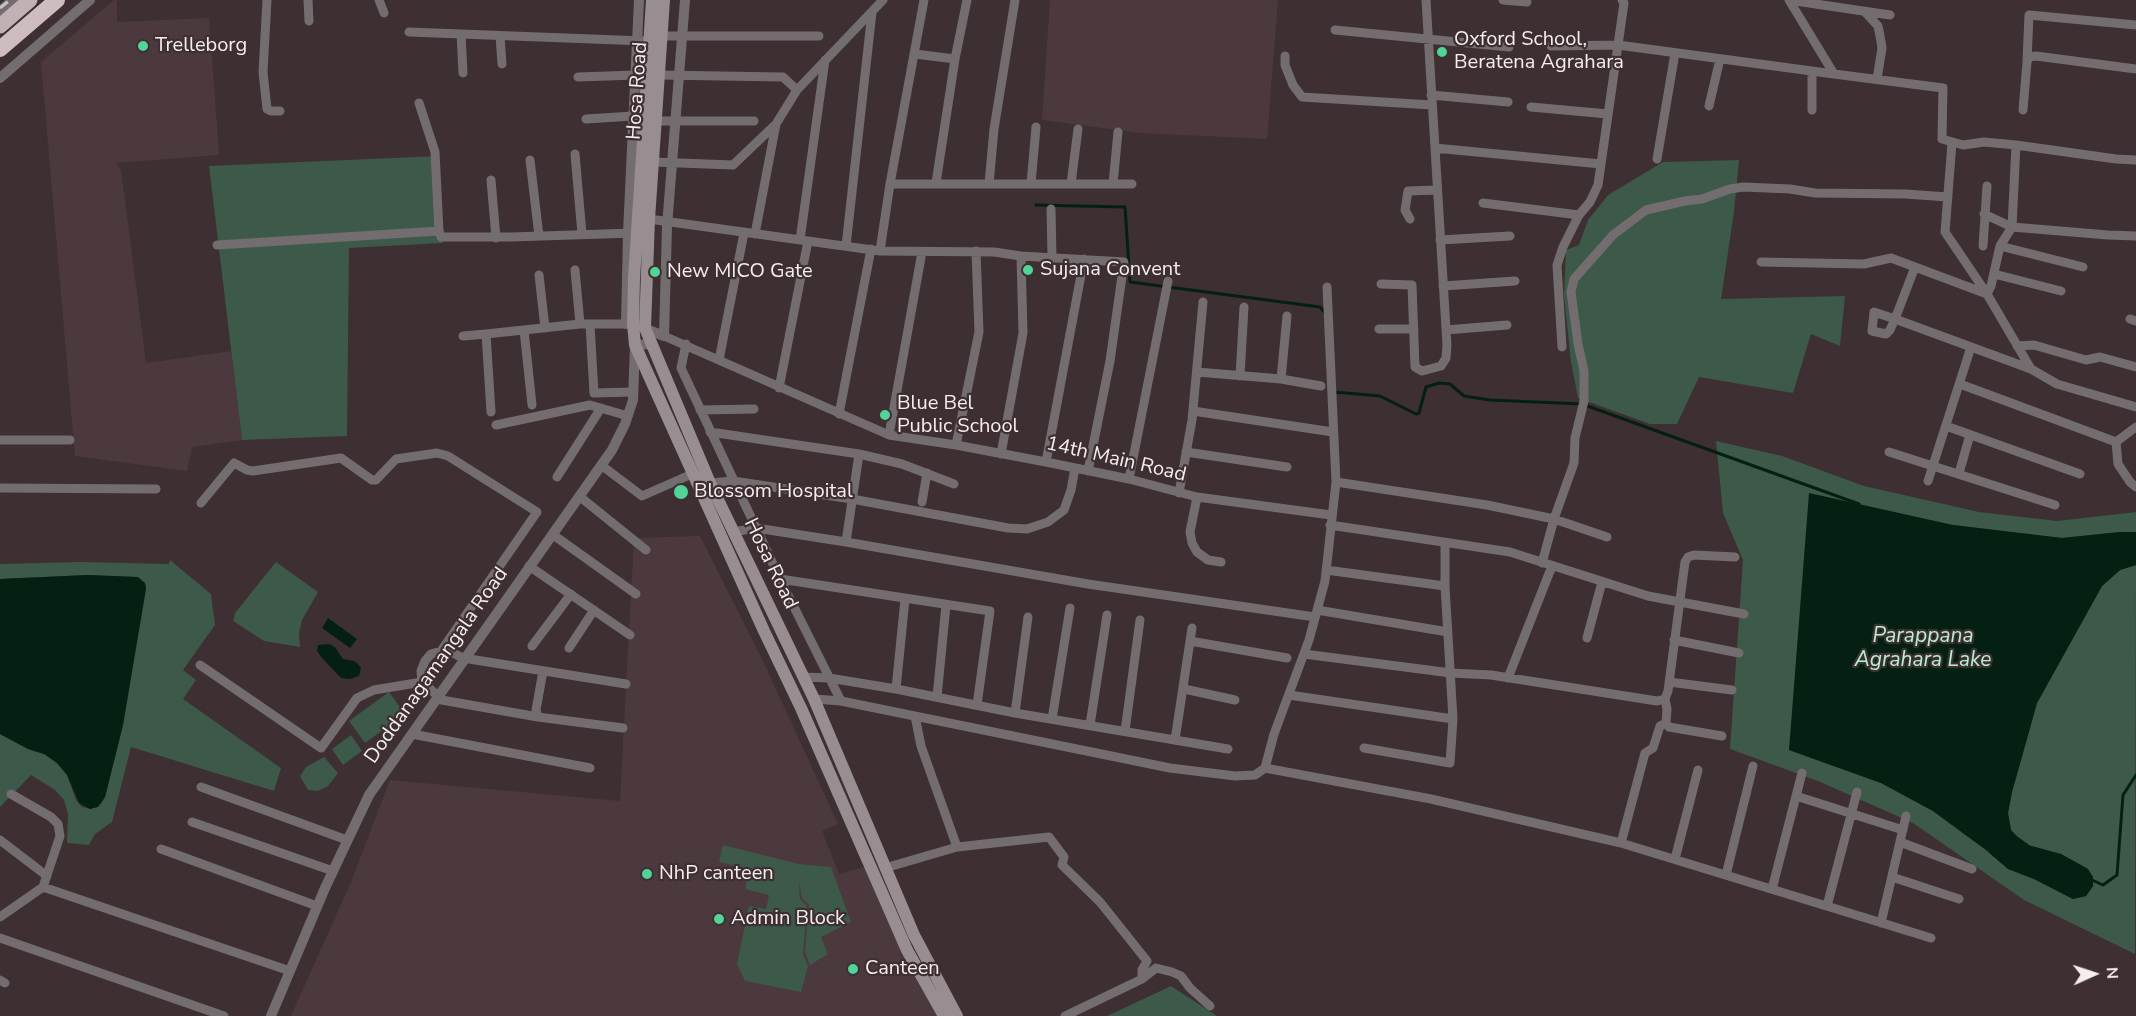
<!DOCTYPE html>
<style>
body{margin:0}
#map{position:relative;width:2136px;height:1016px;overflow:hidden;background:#3d2f32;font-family:"Nunito Sans",sans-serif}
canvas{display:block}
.north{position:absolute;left:2064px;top:944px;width:60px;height:60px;-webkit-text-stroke:4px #3d2f32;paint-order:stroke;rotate:87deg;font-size:16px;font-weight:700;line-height:24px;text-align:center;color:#f6edef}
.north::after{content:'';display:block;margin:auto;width:21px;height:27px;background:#f6edef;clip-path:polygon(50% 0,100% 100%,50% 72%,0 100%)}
</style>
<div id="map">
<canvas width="2136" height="1016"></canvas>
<div class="north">N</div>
</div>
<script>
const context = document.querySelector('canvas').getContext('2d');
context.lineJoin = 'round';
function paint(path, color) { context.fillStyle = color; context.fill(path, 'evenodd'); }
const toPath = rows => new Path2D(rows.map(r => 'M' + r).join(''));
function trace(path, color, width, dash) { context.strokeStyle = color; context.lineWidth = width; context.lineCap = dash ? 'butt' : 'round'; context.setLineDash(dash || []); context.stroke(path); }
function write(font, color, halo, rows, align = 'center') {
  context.font = font + ' "Nunito Sans",sans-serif'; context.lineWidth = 4.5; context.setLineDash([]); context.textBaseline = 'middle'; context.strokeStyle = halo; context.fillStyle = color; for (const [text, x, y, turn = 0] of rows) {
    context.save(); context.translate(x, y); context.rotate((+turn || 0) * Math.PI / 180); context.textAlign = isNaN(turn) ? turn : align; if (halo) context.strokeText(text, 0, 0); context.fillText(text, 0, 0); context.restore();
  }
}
paint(toPath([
 [114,0,117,0,117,22,209,18,219,155,116,163,121,170,146,363,231,351,242,440,192,447,187,471,75,456,41,62],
 [1050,0,1278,0,1267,139,1140,133,1042,120],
 [700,536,763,661,838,824,822,831,839,874,864,867,937,1016,291,1016,351,882,390,780,620,801,634,538]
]), '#4c393e');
paint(toPath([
 [439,156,443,243,349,248,347,436,242,440,209,166],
 [1739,160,1734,212,1721,299,1845,296,1840,346,1811,334,1793,393,1699,377,1677,424,1650,424,1578,398,1571,362,1564,295,1566,250,1579,245,1588,220,1608,195,1663,162],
 [1716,441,1782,456,1864,486,1979,512,2057,521,2136,512,2136,532,2120,532,2062,538,1953,525,1790,743,1789,750,1881,783,1933,811,1986,850,2008,869,2034,879,2073,899,2086,896,2093,886,2093,881,2088,869,2061,854,2024,844,2011,830,2008,813,2012,792,2037,703,2102,586,2120,570,2136,565,2135,954,2024,900,1913,823,1818,781,1730,749,1743,560,1723,513],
 [170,560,211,594,215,625,183,670,196,680,183,699,281,768,274,791,131,747,112,822,95,834,89,845,67,843,68,814,64,800,55,790,31,775,0,807,0,734,28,749,44,754,57,763,67,775,76,800,82,807,90,809,101,804,105,797,123,725,146,586,140,579,135,577,88,575,0,579,0,564,81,562,169,564],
 [276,562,318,592,302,620,299,634,300,647,264,641,233,621,235,613],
 [389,692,405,714,365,743,349,721],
 [351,735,362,751,343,765,332,749],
 [324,757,338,773,328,786,318,791,308,790,300,776,306,767],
 [723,845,799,864,831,867,851,922,821,937,828,954,810,965,805,952,809,905,802,898,799,882,800,899,807,906,803,955,808,966,801,992,745,981,737,964,749,906,766,909,769,895,745,889,749,869,719,862],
 [1171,986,1217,1016,1107,1016]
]), '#3d5949');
paint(toPath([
 [1809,493,1953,525,2062,538,2120,532,2136,532,2136,565,2120,570,2102,586,2037,703,2012,792,2008,813,2011,830,2024,844,2061,854,2088,869,2093,877,2093,886,2086,896,2073,899,2034,879,2008,869,1986,850,1933,811,1881,783,1789,750],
 [88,575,138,577,145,583,146,589,123,725,105,797,98,807,90,809,79,803,67,775,57,763,44,754,28,749,0,734,0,579],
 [328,618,357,639,350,648,322,628],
 [329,644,335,647,343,659,354,661,358,664,361,668,359,676,350,679,341,678,322,658,317,651,318,645]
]), '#042013');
trace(toPath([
 [1036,205,1125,207,1130,282,1320,307,1326,314],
 [1334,392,1380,396,1416,414,1419,413,1426,387,1439,383,1450,384,1464,396,1490,400,1582,404,1859,504],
 [2014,836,2028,846],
 [2092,880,2103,885,2117,875,2123,795,2136,775]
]), '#042013', 3);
trace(toPath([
 [267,0,263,72,267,109,271,111,280,111],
 [308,0,309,21],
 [379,0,384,13],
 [1503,0,1527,2],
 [1789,0,1834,74,1943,88,1942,139,1963,145,1984,142,2016,145,2116,159,2136,160],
 [1789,0,1890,15],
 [1865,12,1878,26,1880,36,1882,48,1877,79],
 [1335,30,1509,47],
 [409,32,461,34,463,73],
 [461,34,644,41],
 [500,36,502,64],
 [662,36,819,36],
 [1551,46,1618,45,1834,74],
 [915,54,955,59],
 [1285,56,1285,65,1293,85,1302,97,1432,105],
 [2027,61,2029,15,2136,25],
 [659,75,783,77,797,90],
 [578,77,636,75],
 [1431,95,1508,102],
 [419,103,435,152,439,231,441,237,511,237,634,233],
 [1709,106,1720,59],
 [1531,107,1608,114],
 [1812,110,1812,71],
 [2023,110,2027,62,2029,57,2036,56,2136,69],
 [586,119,633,116],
 [655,121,754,121],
 [1952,143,1945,232,1987,294,2031,369,2057,384,2136,407],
 [1435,148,1601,164],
 [575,154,582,234],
 [1657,159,1675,53],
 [530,160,539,236],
 [653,162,733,165,776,124,797,90,883,0],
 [491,180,496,238],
 [936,183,955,59,967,0],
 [890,184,1132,184],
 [989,184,994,129,1015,0],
 [1031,184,1036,127],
 [1071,184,1078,129],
 [1113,184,1118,132],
 [1483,203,1579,215,1590,202,1598,185,1624,3,1622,0],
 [1051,209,1052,257],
 [1984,214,2012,227,2016,145],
 [649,219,880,251,994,252,1021,256,1124,262,1110,361,1088,471],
 [1410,219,1405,210,1408,191,1437,190],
 [755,234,776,124],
 [800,240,825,60],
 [1440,240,1510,236],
 [217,245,439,231],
 [846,246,872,12],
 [1983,246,1987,186],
 [2000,246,2083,267],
 [880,251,890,184,924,0],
 [1761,262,1864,264,1891,258,1987,294],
 [1915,267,1895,319,2031,369],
 [575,270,580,324],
 [1994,274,2061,291],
 [539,275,545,328],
 [1381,284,1412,285,1415,367,1422,371,1441,366,1446,358,1447,345,1426,0],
 [1443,286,1515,281],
 [1987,294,1991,286,2000,246,2012,227,2108,235,2136,236],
 [1874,312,1895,319,1890,330,1886,334,1872,331,1874,312],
 [2130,319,2136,321],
 [590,325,594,393,633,392],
 [1379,329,1414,329],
 [524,330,532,405],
 [1446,330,1507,325],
 [486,334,580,324,626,324],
 [463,336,486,334,491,412],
 [664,336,889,435,956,445,1046,462,1129,479,1197,497,1331,515],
 [686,344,681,368,780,579,841,701],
 [2017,346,2034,345,2086,360,2100,357,2136,367],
 [1562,347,1557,265,1563,247,1579,215],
 [719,360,744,233],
 [1197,372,1281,379,1321,386],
 [1240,376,1244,307],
 [1281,379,1287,316],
 [1960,384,2116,442],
 [779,388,808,241],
 [700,410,754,409],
 [1193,411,1333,432],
 [839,414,871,249],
 [496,425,590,405,628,416],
 [1946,426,2080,474],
 [2136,427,2116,442,2118,464,2130,482,2136,487],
 [710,432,859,454,902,464,954,484],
 [889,435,922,252],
 [0,440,70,440],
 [956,445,979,332,976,251],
 [1186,452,1287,467],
 [1889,452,2055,505],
 [1001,454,1023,333,1021,256],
 [1046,462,1084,259],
 [601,465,642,496,692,474],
 [1959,473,1970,435],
 [557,477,601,408],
 [1129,479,1168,281],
 [1928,481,1971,347],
 [1336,482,1487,505,1554,519,1607,537],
 [710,483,733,481,852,499,1008,528,1027,529,1048,522,1064,510,1071,490,1075,468],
 [0,488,156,489],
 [1179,493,1192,420,1203,302],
 [579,496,646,550],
 [1197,497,1190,532,1192,543,1197,552,1208,560,1221,562],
 [922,502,927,473],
 [201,503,234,463,247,470,253,471,341,458,372,480,376,480,396,459,437,453,448,456,537,512,441,651],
 [1330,525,1510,552,1648,596,1744,614],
 [733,532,756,528,846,542,1088,584,1315,617],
 [552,534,636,594],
 [846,542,859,454],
 [1542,563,1554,519,1574,463,1575,438,1584,401,1584,371,1578,344,1571,292,1574,279,1613,235,1646,210,1685,201,1702,199,1730,189,1743,187,1790,189,1815,193,1905,194,1948,197],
 [529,566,630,635],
 [1326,570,1445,586],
 [780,579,990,611,977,705],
 [1317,610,1448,632],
 [1587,638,1602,582],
 [1674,640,1739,653],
 [1190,641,1287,658],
 [532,646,571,594],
 [569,648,594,610],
 [1304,654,1451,673,1491,675,1657,701,1665,699,1668,691,1685,562,1688,557,1694,555,1735,557],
 [200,665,321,748,357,698,374,690,422,682],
 [543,671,536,710,538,717,623,728],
 [803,677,829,678,896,689,1015,713,1228,749],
 [1508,678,1552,566],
 [1669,682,1732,690],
 [896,689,905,599],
 [1184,689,1235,700],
 [1289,695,1453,719],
 [438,696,422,682,421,671,425,661,431,654,441,651,449,651,463,658,626,684],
 [937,697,946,605],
 [436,699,538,717],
 [814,699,841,701,1170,768,1235,776,1255,775,1265,768,1274,734,1309,640,1325,581,1336,482,1327,287],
 [1665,699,1667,709,1666,723,1669,727,1722,736],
 [1015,713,1028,617],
 [915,716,921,746,957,847,1049,837,1064,857,1062,865,1100,902,1147,961,1142,970,1142,979,1065,1016],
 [1052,719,1070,608],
 [1090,725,1107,615],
 [1125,731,1140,620],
 [412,734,590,768],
 [1175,740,1192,628],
 [1364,748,1450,763,1453,719,1445,586,1445,543],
 [1265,768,1431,799,1621,843,1931,938],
 [201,787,347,840],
 [11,794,51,817,58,824,60,836,43,887],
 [1796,796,1903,830],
 [192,822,333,871],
 [0,840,47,876],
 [1900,842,1972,869],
 [1621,843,1645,753,1653,748,1660,726,1666,723],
 [161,849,317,906],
 [1675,859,1698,770],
 [885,868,957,847],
 [1726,875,1753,766],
 [1892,877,1959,899],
 [1772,889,1802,773],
 [1827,906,1857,792],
 [0,917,43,887,290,971],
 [1881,923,1906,816],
 [0,938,224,1016],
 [1142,979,1156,968,1172,972,1181,976,1190,988,1210,1006],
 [0,980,5,983]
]), '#746d6f', 9);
trace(toPath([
 [639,0,628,233,626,324,633,324,664,336,667,226,685,0],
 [0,11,13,0],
 [0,78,90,0],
 [271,1016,325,888,369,795,612,450,625,424,633,400,635,345,651,344]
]), '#746d6f', 10);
trace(toPath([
 [652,0,634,279,633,324,635,345,764,631,801,708,907,950,944,1016],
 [664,0,649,219,645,328,710,483,814,699,914,935,957,1016]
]), '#988d90', 12);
trace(toPath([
 [0,26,30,0]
]), '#c1b1b4', 15);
trace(toPath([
 [0,49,57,0]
]), '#cebcc0', 16);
trace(toPath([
 [0,8,10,0]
]), '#cbc1c3', 3, [10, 10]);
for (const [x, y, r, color] of [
 [143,46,6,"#52d397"],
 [1442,52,6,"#52d397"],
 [1028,270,6,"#52d397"],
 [655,272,6,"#52d397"],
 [885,415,6,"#52d397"],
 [681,492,8,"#52d397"],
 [647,874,6,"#52d397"],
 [719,919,6,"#52d397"],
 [853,969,6,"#52d397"]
]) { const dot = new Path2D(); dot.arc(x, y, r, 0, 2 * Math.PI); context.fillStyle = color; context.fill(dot); trace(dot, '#3d2f32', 2); }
write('20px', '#f6edef', '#3d2f32', [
 ["Oxford School,",1454,40],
 ["Beratena Agrahara",1454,63],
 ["Trelleborg",155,46],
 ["Sujana Convent",1040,270],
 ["New MICO Gate",667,272],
 ["Blue Bel",897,404],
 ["Public School",897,427],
 ["Blossom Hospital",694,492],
 ["NhP canteen",659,874],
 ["Admin Block",731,919],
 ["Canteen",865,969]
], 'left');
write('20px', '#f6edef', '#3d2f32', [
 ["Hosa Road",638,91,-86],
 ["14th Main Road",1116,460,13],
 ["Hosa Road",770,564,64],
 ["Doddanagamangala Road",437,666,-55]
]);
write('italic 21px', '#b6f0cf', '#3d2f32', [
 ["Parappana",1923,637],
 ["Agrahara Lake",1923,661]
]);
</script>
